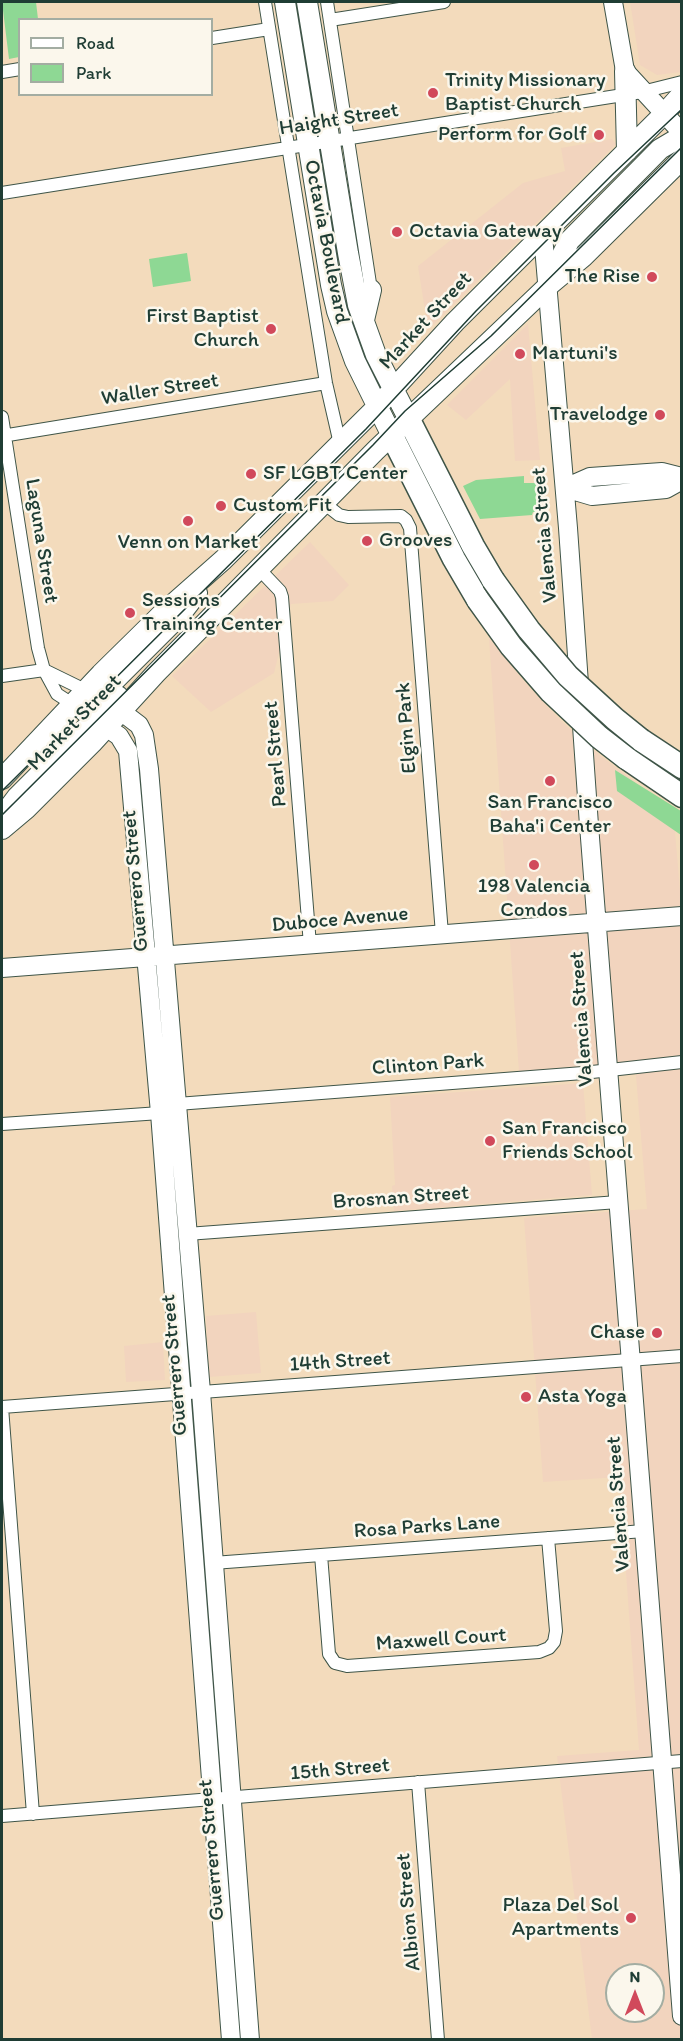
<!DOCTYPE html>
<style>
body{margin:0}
#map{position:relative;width:683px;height:2041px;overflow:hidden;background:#f3dbbc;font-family:Itim,sans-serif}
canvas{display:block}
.frame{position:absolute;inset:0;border:3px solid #1f3d34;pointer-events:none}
.legend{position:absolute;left:18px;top:18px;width:195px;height:78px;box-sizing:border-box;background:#fbf7ec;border:2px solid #a3ada2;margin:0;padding:8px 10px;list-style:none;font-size:18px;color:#1f3d34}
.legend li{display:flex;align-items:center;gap:12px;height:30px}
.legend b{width:30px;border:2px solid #a3ada2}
.north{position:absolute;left:605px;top:1963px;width:60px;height:60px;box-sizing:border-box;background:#fbf7ec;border:2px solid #a3ada2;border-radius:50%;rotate:0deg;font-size:16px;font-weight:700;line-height:24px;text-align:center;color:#1f3d34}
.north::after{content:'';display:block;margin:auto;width:21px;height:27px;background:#d1495b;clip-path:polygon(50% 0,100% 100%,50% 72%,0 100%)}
</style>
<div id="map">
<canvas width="683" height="2041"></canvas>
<div class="frame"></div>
<ul class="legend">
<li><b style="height:8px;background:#fff"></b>Road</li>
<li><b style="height:16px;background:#8ed894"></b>Park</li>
</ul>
<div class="north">N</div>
</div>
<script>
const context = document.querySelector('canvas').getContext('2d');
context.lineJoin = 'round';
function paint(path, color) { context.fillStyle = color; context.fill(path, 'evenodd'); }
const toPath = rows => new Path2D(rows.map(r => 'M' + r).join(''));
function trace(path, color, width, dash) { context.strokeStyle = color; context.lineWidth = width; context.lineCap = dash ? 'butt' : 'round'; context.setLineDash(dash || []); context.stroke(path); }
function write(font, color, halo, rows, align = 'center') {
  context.font = font + ' Itim,sans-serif'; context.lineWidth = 5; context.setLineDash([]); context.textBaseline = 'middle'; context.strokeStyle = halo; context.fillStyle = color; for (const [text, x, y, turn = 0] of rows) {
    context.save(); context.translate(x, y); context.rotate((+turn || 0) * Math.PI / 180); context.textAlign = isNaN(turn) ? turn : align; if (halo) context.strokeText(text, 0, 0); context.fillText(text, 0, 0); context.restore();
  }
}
paint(toPath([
 [630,2,681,2,681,72,657,75,640,65],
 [612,139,616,144,428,330,418,266,523,183,565,171,561,148],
 [528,324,540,460,515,461,510,379,466,420,447,405],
 [310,542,349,585,333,601,291,604,274,673,211,712,172,676],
 [489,638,529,687,562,722,602,757,639,785,673,808,682,914,681,2039,592,2039,557,1756,639,1750,619,1477,543,1482,524,1218,647,1209,635,1064,519,1072],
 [617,1975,653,1975,653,2011,617,2011],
 [583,1083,592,1195,394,1211,392,1186,395,1185,390,1097],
 [256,1312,261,1373,209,1377,206,1316],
 [163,1342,165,1380,126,1382,124,1346]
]), '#f2d4be');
paint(toPath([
 [2,2,36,2,38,19,20,20,19,57,9,59],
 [187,253,191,281,153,287,149,259],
 [524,476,524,483,538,483,540,512,533,512,532,515,480,519,463,486,476,480],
 [615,770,681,811,681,835,617,791]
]), '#8ed894');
const street = toPath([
 [265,2,326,383,340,444],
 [327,2,371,290],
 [330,20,444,2],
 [212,38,269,29],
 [2,72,20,69],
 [2,193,642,92,682,82],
 [2,417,38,648,44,670,57,694,77,707],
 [2,436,326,383],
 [325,504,339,515,348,517,401,516,406,520,410,528,442,934],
 [259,569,280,591,282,597,310,945],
 [2,676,44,670,91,693],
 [177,1104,583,1073,682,1062],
 [2,1124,160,1113],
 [187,1234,618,1202],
 [2,1407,682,1356],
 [2,1407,33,1814],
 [321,1555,329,1654,335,1663,347,1666,539,1652,549,1648,554,1642,556,1631,548,1538],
 [213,1563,644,1531],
 [418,1782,438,2040],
 [2,1816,682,1761]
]);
const secondary = toPath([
 [613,2,625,71,682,133],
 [543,235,568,528,589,825,682,2016],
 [565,488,592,496,666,489,682,480],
 [565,488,590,477,662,472,682,477],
 [110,703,139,725,144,735,149,769,201,1392,250,2040],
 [83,711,119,736,128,751,160,1113,231,2040],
 [2,968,682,916]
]);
const primary = toPath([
 [285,2,331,285,337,311,355,361,392,436],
 [307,2,348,253,358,305,376,355,409,420],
 [625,71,627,151],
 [550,280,569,241,660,149,682,136],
 [364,320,371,290],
 [91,704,180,615,197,593],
 [2,779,101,674,163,613,223,560,377,407,455,322,664,114,682,94],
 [2,817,17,797,118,696],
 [2,829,27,808,92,743,156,673,376,450,548,286,584,256,682,159]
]);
const highway = toPath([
 [409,420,473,546,493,580],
 [392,436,454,559,478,600],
 [641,740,682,767],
 [626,758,682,796]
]);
trace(street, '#3f5548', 14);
trace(secondary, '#3f5548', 20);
trace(primary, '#3f5548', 22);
trace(highway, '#3f5548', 25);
trace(street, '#fff', 12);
trace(secondary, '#fff', 18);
trace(primary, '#fff', 20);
trace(highway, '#fff', 22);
trace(toPath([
 [2,791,366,429,476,311,614,173,682,109],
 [2,815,373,445,405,411,491,336,682,147]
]), '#1f3d34', 1.5);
const highwayBridge = toPath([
 [493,580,529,630,568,676,615,719,641,740],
 [478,600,511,646,551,692,599,737,626,758]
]);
trace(highwayBridge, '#3f5548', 25, []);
trace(highwayBridge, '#fff', 22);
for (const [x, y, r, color] of [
 [433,93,6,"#d1495b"],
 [599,135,6,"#d1495b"],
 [397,232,6,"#d1495b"],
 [652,277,6,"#d1495b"],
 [271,329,6,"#d1495b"],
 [520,354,6,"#d1495b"],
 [660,415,6,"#d1495b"],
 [251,474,6,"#d1495b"],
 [221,506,6,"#d1495b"],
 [188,521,6,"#d1495b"],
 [367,541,6,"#d1495b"],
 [130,613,6,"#d1495b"],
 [550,781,6,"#d1495b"],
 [534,865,6,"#d1495b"],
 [490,1141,6,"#d1495b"],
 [657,1333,6,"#d1495b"],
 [526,1397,6,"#d1495b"],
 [631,1918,6,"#d1495b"]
]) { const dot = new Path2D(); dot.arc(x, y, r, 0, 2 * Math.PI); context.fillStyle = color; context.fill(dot); trace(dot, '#fbf7ec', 2); }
write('21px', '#1f3d34', '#fbf7ec', [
 ["Trinity Missionary",445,81],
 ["Baptist Church",445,105],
 ["Perform for Golf",587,135,"right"],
 ["Octavia Gateway",409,232],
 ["The Rise",640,277,"right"],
 ["First Baptist",259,317,"right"],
 ["Church",259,341,"right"],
 ["Martuni's",532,354],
 ["Travelodge",648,415,"right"],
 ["SF LGBT Center",263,474],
 ["Custom Fit",233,506],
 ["Grooves",379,541],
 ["Venn on Market",188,543,"center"],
 ["Sessions",142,601],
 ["Training Center",142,625],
 ["San Francisco",550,803,"center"],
 ["Baha'i Center",550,827,"center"],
 ["198 Valencia",534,887,"center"],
 ["Condos",534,911,"center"],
 ["San Francisco",502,1129],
 ["Friends School",502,1153],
 ["Chase",645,1333,"right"],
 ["Asta Yoga",538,1397],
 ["Plaza Del Sol",619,1906,"right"],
 ["Apartments",619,1930,"right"]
], 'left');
write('21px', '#1f3d34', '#fbf7ec', [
 ["Haight Street",339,120,-9],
 ["Octavia Boulevard",326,242,79],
 ["Market Street",426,321,-47],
 ["Waller Street",160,390,-9],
 ["Valencia Street",545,535,-95],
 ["Laguna Street",41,541,81],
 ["Market Street",75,723,-46],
 ["Elgin Park",407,728,-94],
 ["Pearl Street",276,754,-95],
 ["Guerrero Street",136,881,-95],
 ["Duboce Avenue",340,920,-5],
 ["Valencia Street",582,1019,-94],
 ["Clinton Park",428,1065,-4],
 ["Brosnan Street",401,1198,-4],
 ["14th Street",340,1362,-4],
 ["Guerrero Street",175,1365,-95],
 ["Valencia Street",619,1504,-94],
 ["Rosa Parks Lane",427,1527,-4],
 ["Maxwell Court",441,1640,-4],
 ["15th Street",340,1770,-5],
 ["Guerrero Street",212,1850,-95],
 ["Albion Street",409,1912,-95]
]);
</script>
